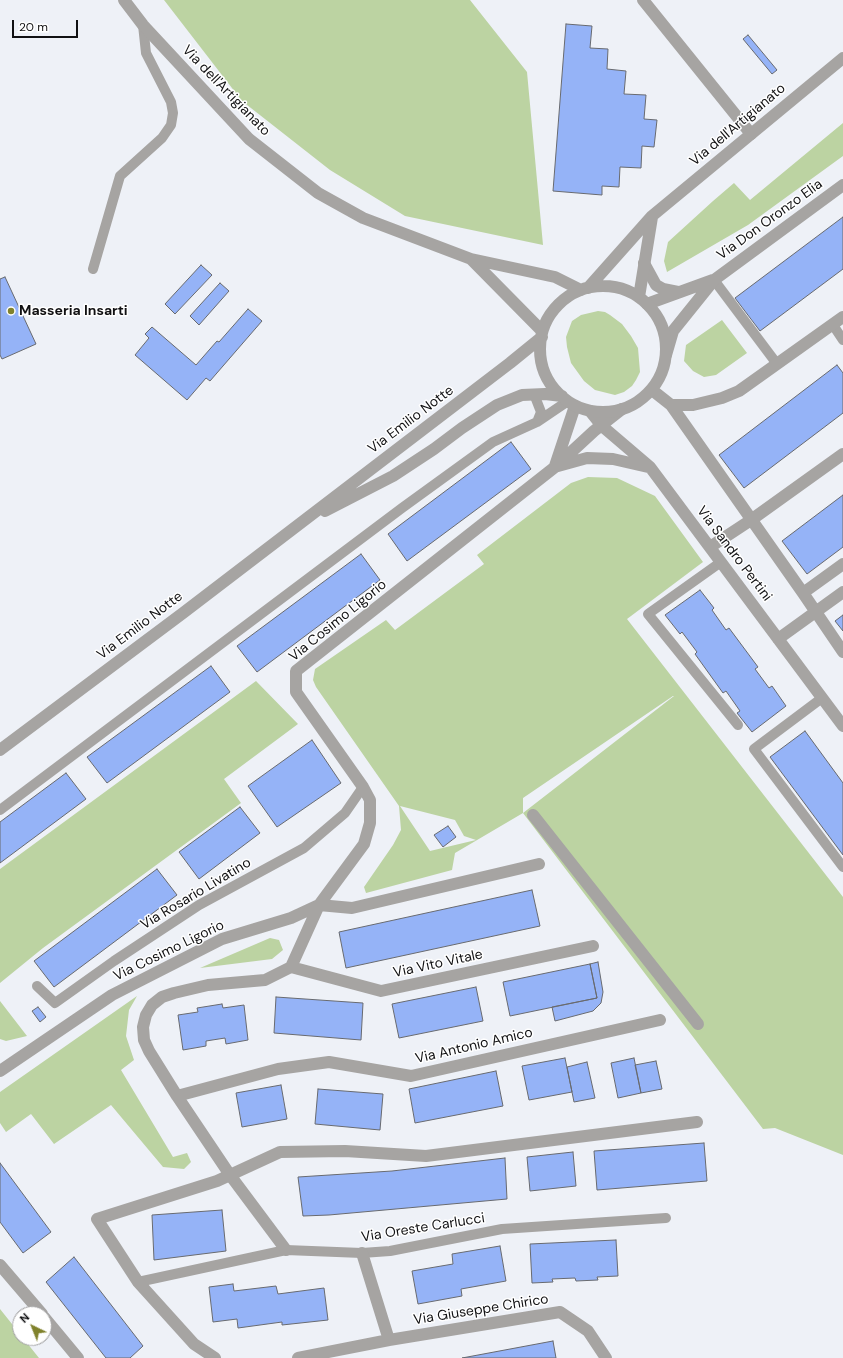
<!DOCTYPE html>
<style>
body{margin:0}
#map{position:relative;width:843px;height:1358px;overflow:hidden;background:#eef1f7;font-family:"DM Sans",sans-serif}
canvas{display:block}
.north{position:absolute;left:12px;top:1306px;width:40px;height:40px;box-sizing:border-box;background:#fff;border:1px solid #a0a0a1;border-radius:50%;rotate:317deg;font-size:11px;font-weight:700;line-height:16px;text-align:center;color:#111113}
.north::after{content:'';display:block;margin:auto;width:14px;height:18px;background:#80822c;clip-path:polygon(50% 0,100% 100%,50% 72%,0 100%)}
.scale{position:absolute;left:12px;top:20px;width:66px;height:18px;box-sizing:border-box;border:2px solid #111113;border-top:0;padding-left:5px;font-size:12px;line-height:14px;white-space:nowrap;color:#111113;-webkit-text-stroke:3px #fff;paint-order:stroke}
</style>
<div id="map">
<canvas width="843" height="1358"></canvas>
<div class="north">N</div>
<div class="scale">20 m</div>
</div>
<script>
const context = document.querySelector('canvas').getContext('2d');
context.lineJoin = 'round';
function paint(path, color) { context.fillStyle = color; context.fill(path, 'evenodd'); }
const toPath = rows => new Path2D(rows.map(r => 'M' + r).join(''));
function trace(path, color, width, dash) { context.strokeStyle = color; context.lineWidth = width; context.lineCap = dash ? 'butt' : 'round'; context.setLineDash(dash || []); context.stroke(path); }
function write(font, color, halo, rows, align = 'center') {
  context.font = font + ' "DM Sans",sans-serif'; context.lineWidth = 3; context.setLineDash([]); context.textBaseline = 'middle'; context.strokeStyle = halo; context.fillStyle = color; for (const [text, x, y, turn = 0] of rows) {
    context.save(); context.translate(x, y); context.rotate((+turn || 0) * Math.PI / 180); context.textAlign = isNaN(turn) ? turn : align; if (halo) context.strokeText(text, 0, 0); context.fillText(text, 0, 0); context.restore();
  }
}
paint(toPath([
 [164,0,470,0,527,72,543,245,405,216,330,170,242,101],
 [843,123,843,156,748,225,667,272,664,261,668,242,713,201,734,183,750,200],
 [598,311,605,312,610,315,622,324,631,336,638,348,640,372,636,380,632,386,624,392,615,395,595,390,584,381,571,363,567,347,566,337,572,321,581,315],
 [722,320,747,353,716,375,704,377,693,371,684,361,686,345],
 [588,477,617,478,655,496,703,562,627,619,843,897,843,1155,775,1128,763,1129,523,813,455,853,452,870,366,893,364,887,393,845,401,830,399,806,316,687,313,680,315,669,386,620,395,630,484,564,477,555,571,483],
 [673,696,674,696,523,813,523,798],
 [400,806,455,820,464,836,476,840,430,851],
 [256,681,298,724,224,779,241,803,43,948,0,983,0,869],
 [270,938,279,940,283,950,272,959,200,968],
 [137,996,129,1010,126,1036,134,1060,121,1070,173,1157,187,1153,191,1162,184,1169,163,1167,111,1105,54,1144,31,1114,6,1132,0,1123,0,1092],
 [0,1001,27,1036,6,1041,0,1039],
 [0,1309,20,1334,20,1338,23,1338,39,1358,0,1358]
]), '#bcd3a2');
const building = toPath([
 [566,24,592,26,590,48,608,49,607,69,626,71,624,94,646,95,644,119,657,120,654,147,642,146,641,168,620,167,619,187,602,186,602,195,553,191,566,24],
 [748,35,777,70,772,74,743,39,748,35],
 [843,217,843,269,760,331,735,298,843,217],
 [201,265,212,275,175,314,165,304,201,265],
 [5,277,36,344,2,359,0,355,0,279,5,277],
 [220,283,229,291,199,325,190,316,220,283],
 [248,309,262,321,210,381,206,378,187,400,135,355,149,338,145,334,152,327,196,365,217,341,219,342,248,309],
 [837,365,843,373,843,413,744,488,719,455,837,365],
 [511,442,531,469,407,561,388,534,511,442],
 [843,495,843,547,807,574,782,541,843,495],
 [361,554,380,580,257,672,237,646,361,554],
 [700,590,714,608,712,610,726,630,729,628,758,667,755,669,769,688,772,686,786,706,752,732,737,713,740,711,726,691,723,693,695,654,697,652,682,632,680,634,665,615,700,590],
 [843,615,843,631,835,621,843,615],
 [211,666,230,692,107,783,87,757,211,666],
 [805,731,843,783,843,855,770,757,805,731],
 [312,740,341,783,277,827,248,786,312,740],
 [66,773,86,799,0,863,0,822,66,773],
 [240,807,260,833,199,879,179,852,240,807],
 [448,826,456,837,443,847,434,835,448,826],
 [157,869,177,895,54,987,34,961,157,869],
 [532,890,540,926,346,968,339,932,532,890],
 [598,962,603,992,601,1003,593,1011,555,1021,552,1007,597,998,590,964,598,962],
 [590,964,597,998,510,1016,503,982,590,964],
 [476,987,483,1021,399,1038,392,1004,476,987],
 [276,997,363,1003,361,1040,274,1033,276,997],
 [222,1004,223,1008,244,1005,248,1040,226,1044,225,1038,206,1041,206,1046,183,1050,178,1015,198,1012,197,1008,222,1004],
 [38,1007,46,1017,40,1022,32,1011,38,1007],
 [565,1058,572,1092,529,1100,522,1066,565,1058],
 [634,1058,641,1093,618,1098,611,1063,634,1058],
 [656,1061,662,1089,641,1093,635,1065,656,1061],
 [587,1062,595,1098,574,1102,567,1067,587,1062],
 [496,1071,503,1106,415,1123,409,1089,496,1071],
 [281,1085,287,1119,242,1127,236,1093,281,1085],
 [318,1089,383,1094,380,1130,315,1124,318,1089],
 [704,1143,707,1181,597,1190,594,1151,704,1143],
 [573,1152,576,1186,530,1191,527,1157,573,1152],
 [505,1158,507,1199,329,1215,303,1216,298,1177,392,1171,505,1158],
 [0,1163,51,1232,23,1253,0,1222,0,1163],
 [222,1210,226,1251,154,1260,152,1215,222,1210],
 [616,1240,618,1276,597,1277,598,1280,576,1281,575,1278,552,1279,553,1282,532,1283,530,1244,616,1240],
 [500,1246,506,1281,461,1289,462,1296,418,1304,412,1271,453,1264,452,1254,500,1246],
 [74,1257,143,1346,130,1358,106,1358,46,1282,74,1257],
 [233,1284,234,1291,276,1286,278,1294,324,1288,328,1320,282,1325,282,1322,238,1328,237,1319,213,1322,209,1287,233,1284],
 [553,1341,556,1358,462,1358,553,1341]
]);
paint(building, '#95b3f7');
trace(building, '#686a6f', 1);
trace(toPath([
 [93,269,120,176,162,138,171,125,173,113,171,102,146,53,143,25],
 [714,280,777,364],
 [833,325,843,340],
 [534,394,541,412,537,422],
 [721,562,648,614,738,725],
 [822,698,754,749,843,867],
 [0,810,402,508,493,442,537,422,568,401],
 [37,986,55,1003,114,961,199,905,304,848,345,813,363,787],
 [138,1282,286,1250,362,1253,390,1251,502,1229,666,1218]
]), '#a6a4a2', 10);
trace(toPath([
 [533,815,698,1024]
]), '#a6a4a2', 12);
trace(toPath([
 [643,0,751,134],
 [644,263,656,285,663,289,678,292],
 [647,304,713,280],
 [666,355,673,331,714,280,843,185],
 [652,390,671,405,803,593,843,652],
 [671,405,693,405,722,398,739,391,843,317],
 [590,411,602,426,650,467,843,726],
 [555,466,575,406],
 [558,466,587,458,613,459,648,467],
 [710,547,751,520,843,454],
 [803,593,843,564],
 [778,639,843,592],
 [291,967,381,991,593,946],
 [0,1071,112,995,222,939,291,918,319,905,364,844,370,823,370,800,363,787,296,692,296,671,555,467,594,431,622,409],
 [177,1096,278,1069,329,1062,411,1076,660,1020],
 [286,1250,230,1175,177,1096,149,1051,144,1040,143,1027,146,1015,152,1005,162,997,174,993,208,985,265,980,291,967,319,905,352,908,539,864],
 [362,1253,389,1340],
 [0,1265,42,1314],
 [44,1317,78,1358],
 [215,1358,194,1344,138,1282,97,1219,217,1181,280,1152,345,1151,426,1156,697,1122],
 [298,1358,389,1340,560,1312,588,1331,606,1358]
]), '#a6a4a2', 12);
trace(toPath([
 [124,0,143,25,249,139,318,193,363,218,471,259,555,277,581,290],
 [471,259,542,331],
 '540 349a63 63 0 1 1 126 0a63 63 0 1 1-126 0Z',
 [588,288,652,216,843,58],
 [639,297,652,217],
 [325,511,393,476,434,449,462,428,497,405,522,395,545,394,562,396],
 [0,750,183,613,510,363,542,337]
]), '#a6a4a2', 12);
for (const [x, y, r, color] of [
 [11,311,4,"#80822c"]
]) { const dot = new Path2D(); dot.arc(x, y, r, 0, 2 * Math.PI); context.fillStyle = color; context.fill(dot); trace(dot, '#fff', 1.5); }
write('14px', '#111113', '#fff', [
 ["Via dell'Artigianato",226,91,46],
 ["Via dell'Artigianato",738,125,-40],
 ["Via Don Oronzo Elia",770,220,-36],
 ["Via Emilio Notte",411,420,-37],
 ["Via Sandro Pertini",734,554,53],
 ["Via Cosimo Ligorio",338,621,-39],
 ["Via Emilio Notte",140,626,-37],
 ["Via Rosario Livatino",196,894,-31],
 ["Via Cosimo Ligorio",169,951,-26],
 ["Via Vito Vitale",438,964,-12],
 ["Via Antonio Amico",474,1046,-13],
 ["Via Oreste Carlucci",423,1228,-9],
 ["Via Giuseppe Chirico",481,1310,-9]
]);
write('bold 14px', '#111113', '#fff', [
 ["Masseria Insarti",19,311]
], 'left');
</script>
